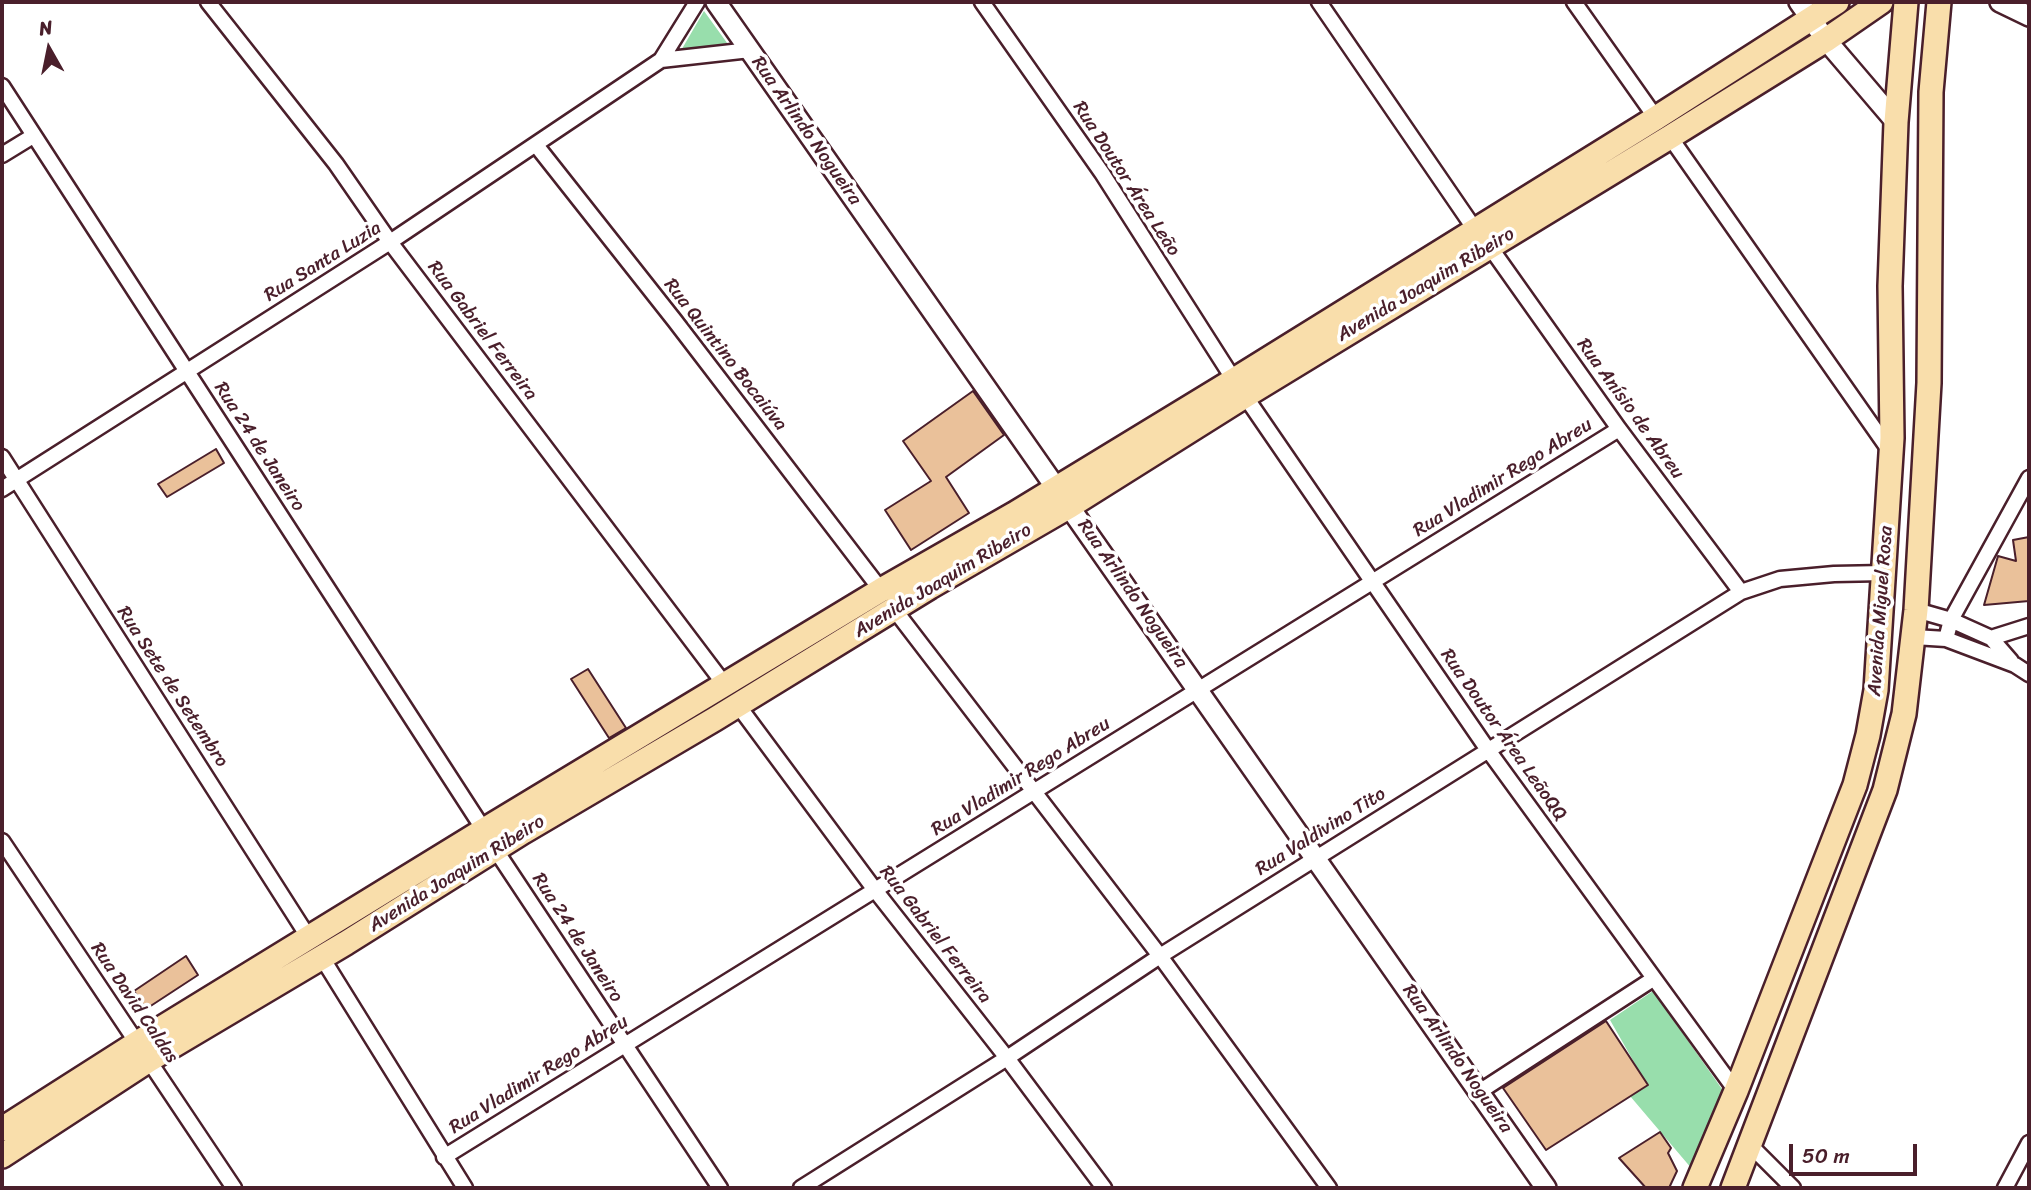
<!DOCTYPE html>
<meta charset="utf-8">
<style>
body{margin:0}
#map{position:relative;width:2031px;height:1190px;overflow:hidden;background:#fff;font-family:Sriracha,sans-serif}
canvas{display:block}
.frame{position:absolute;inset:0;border:4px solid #4a1f2b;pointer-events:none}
.north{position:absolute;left:14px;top:14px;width:70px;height:70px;-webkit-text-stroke:5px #fff;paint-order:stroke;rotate:351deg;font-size:19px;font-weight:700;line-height:28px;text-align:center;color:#4a1f2b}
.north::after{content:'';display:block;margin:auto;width:24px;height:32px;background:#4a1f2b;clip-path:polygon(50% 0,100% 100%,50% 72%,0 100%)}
.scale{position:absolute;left:1789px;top:1144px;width:128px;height:32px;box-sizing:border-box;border:4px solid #4a1f2b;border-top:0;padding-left:9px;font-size:21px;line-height:24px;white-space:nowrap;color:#4a1f2b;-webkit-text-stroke:5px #fff;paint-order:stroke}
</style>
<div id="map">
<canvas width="2031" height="1190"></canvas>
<div class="frame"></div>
<div class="north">N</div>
<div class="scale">50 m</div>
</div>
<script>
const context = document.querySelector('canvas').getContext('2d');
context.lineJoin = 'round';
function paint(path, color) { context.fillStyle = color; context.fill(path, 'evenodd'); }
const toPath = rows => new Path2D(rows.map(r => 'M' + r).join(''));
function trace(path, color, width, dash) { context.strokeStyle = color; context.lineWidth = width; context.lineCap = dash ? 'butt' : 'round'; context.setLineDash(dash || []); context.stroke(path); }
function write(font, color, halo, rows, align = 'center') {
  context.font = font + ' Sriracha,sans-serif'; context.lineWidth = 7; context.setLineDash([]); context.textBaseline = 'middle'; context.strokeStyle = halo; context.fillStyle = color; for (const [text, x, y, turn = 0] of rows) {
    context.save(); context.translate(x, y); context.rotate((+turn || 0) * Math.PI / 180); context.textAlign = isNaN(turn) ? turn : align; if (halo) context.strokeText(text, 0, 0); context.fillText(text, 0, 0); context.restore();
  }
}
paint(toPath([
 [704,11,730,47,718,62,672,66],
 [1653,991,1724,1092,1692,1169,1630,1096,1647,1085,1610,1020]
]), '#98deac');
const building = toPath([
 [973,391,1004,435,946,477,969,513,911,550,885,510,931,481,903,441,973,391],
 [216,449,224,463,167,497,158,484,216,449],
 [2029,537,2029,601,1984,605,1998,556,2016,561,2013,540,2029,537],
 [588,669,626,728,609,738,571,679,588,669],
 [186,956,198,975,146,1009,134,991,186,956],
 [1606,1021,1648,1085,1546,1150,1503,1088,1606,1021],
 [1660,1132,1671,1148,1668,1153,1677,1171,1669,1188,1646,1188,1619,1158,1660,1132]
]);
paint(building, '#eac19a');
trace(building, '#4a1f2b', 2);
const street = toPath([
 [208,2,336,164,390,242,725,685],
 [982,2,1102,173,1234,380,1488,750,1736,1091],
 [1319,2,1476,231],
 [1574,2,1656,118],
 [661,60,750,50],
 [2,86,484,830],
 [1670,137,1892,454],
 [536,145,675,321,881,590],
 [2,155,33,136],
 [1490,247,1619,429,1741,592],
 [2,457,309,938],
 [2,489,390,242,661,60,697,2],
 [894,609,1160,956,1329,1188],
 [1916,610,1951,620,1991,638,2011,661],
 [1914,637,1946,639,2015,665,2029,674],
 [1991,638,2029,626],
 [1946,639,1951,620,2029,478],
 [737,704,875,890,1007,1058,1104,1188],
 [2,841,234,1188],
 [495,849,720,1188],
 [321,956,465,1188],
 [1479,1092,1653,979],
 [1750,1145,1793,1188],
 [444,1157,1619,429],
 [801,1188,1007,1058,1160,956,1741,592,1780,579,1834,574,1884,573],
 [2005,1188,2029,1143]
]);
const secondary = toPath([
 [716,2,1546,1188],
 [1799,2,1826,40,1896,122],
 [2000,2,2029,16]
]);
const primary = toPath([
 [2,1129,137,1043,484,830,881,590,1014,514,1234,380,1656,118,1837,2],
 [2,1156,149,1060,346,943,523,832,715,719,930,587,1070,506,1245,396,1670,137,1826,40,1881,2],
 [1695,1188,1736,1091,1855,785,1868,735,1876,690,1892,438,1890,286,1896,122,1906,2],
 [1733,1188,1885,790,1904,714,1916,610,1929,383,1931,92,1939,2]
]);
trace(street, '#4a1f2b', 19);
trace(secondary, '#4a1f2b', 24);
trace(primary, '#4a1f2b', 28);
trace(street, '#fff', 14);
trace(secondary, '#fff', 19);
trace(primary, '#f9deab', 23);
write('19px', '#4a1f2b', '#fff', [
 ["Rua Arlindo Nogueira",806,131,55],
 ["Rua Doutor Área Leão",1126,179,57],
 ["Rua Santa Luzia",323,262,-32],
 ["Avenida Joaquim Ribeiro",1426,285,-31],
 ["Rua Gabriel Ferreira",482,331,53],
 ["Rua Quintino Bocaiúva",725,355,52],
 ["Rua Anísio de Abreu",1630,409,54],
 ["Rua 24 de Janeiro",259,447,57],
 ["Rua Vladimir Rego Abreu",1503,478,-32],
 ["Avenida Joaquim Ribeiro",943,581,-31],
 ["Rua Arlindo Nogueira",1132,594,55],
 ["Avenida Miguel Rosa",1881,611,-86],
 ["Rua Sete de Setembro",172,687,57],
 ["Rua Doutor Área LeãoQQ",1503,735,55],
 ["Rua Vladimir Rego Abreu",1021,777,-32],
 ["Rua Valdivino Tito",1321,832,-32],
 ["Avenida Joaquim Ribeiro",457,874,-32],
 ["Rua Gabriel Ferreira",935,935,52],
 ["Rua 24 de Janeiro",577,938,57],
 ["Rua David Caldas",134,1003,56],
 ["Rua Arlindo Nogueira",1457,1059,55],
 ["Rua Vladimir Rego Abreu",539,1075,-32]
]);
</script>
